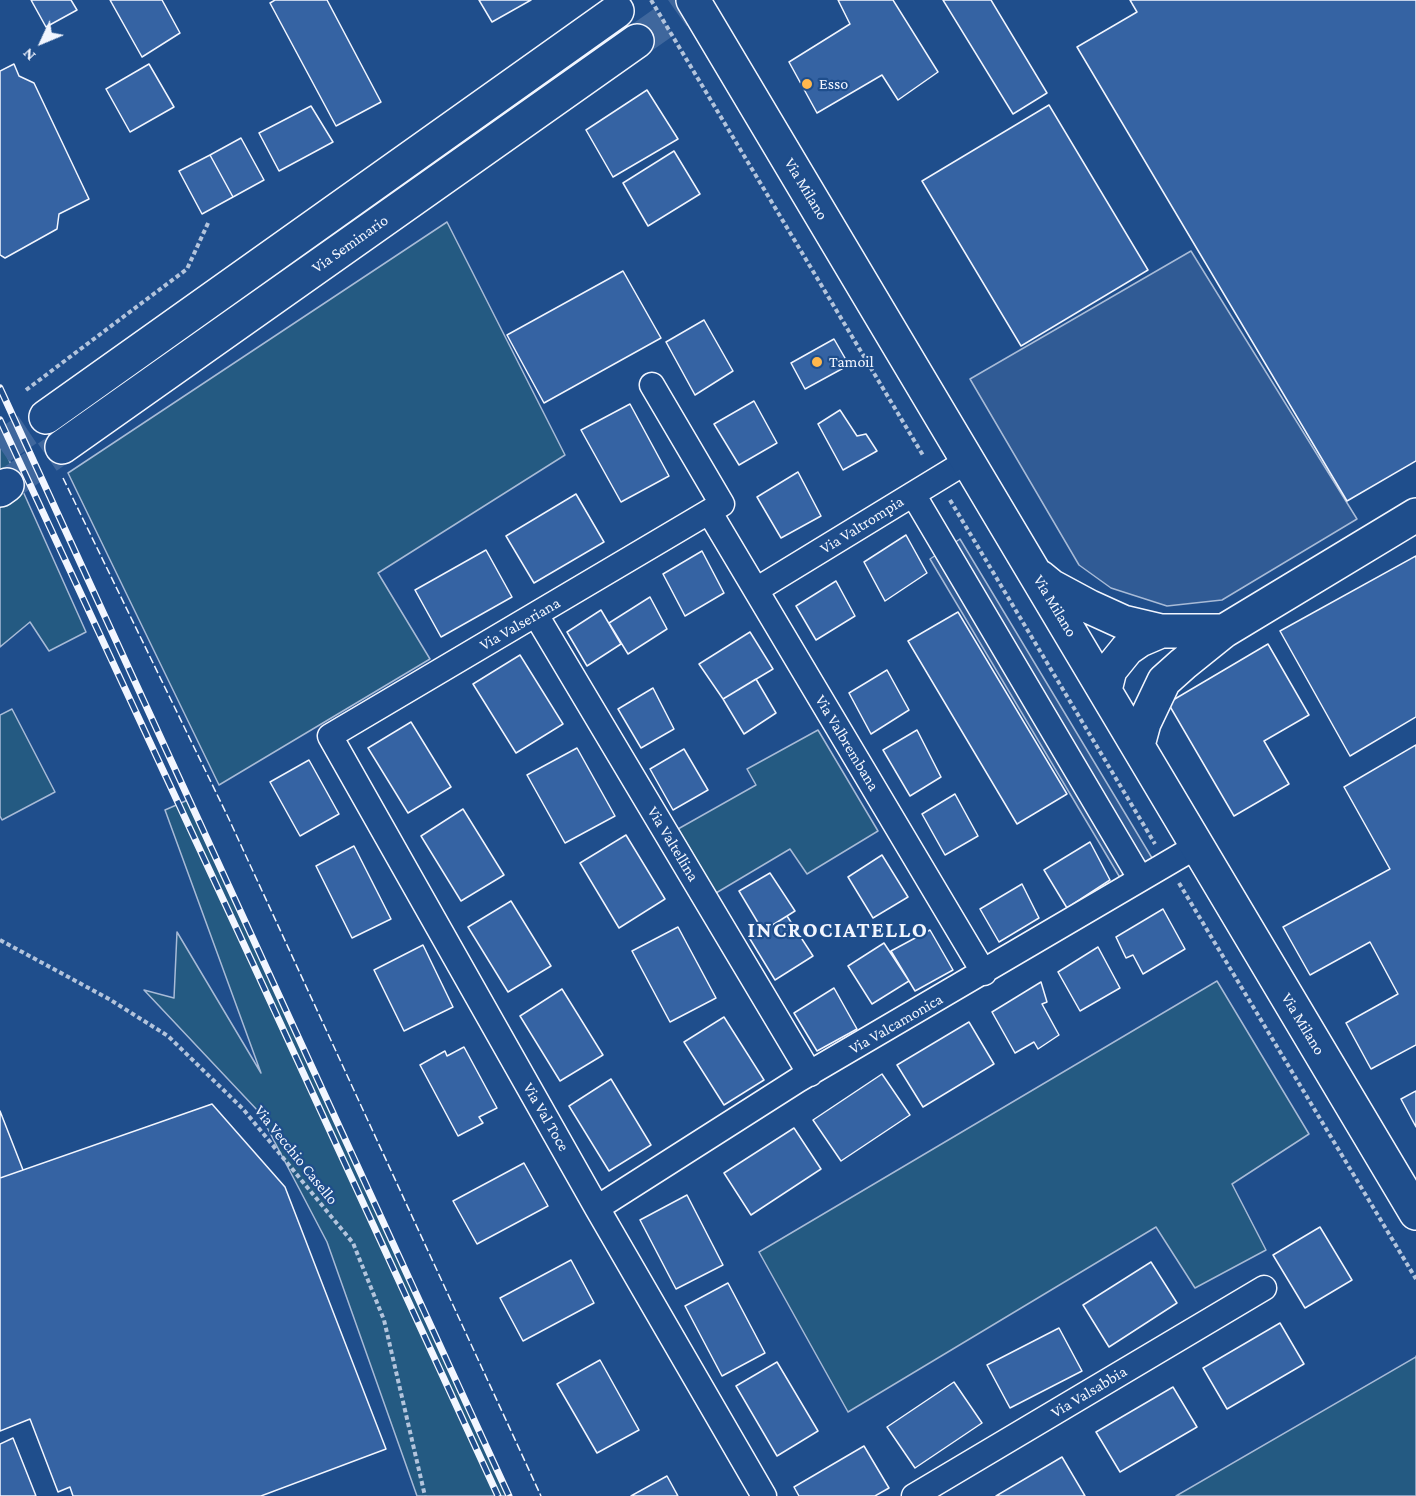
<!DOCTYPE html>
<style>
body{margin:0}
#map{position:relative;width:1416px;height:1496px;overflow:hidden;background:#1f4e8c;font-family:"Crimson Pro",serif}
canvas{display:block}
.north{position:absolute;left:12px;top:12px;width:60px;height:60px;-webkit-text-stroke:4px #1f4e8c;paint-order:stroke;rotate:226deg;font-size:16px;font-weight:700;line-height:24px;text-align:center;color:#f2f6ff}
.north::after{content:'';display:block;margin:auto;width:21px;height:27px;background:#f2f6ff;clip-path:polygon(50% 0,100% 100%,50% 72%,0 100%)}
</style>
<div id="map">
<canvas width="1416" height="1496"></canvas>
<div class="north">N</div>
</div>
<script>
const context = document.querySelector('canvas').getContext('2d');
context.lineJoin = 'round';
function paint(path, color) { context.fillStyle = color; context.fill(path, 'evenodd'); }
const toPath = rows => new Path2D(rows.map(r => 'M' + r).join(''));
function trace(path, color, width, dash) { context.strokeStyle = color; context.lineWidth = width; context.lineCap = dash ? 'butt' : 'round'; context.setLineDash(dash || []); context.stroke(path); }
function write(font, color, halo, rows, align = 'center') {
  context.font = font + ' "Crimson Pro",serif'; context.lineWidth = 4.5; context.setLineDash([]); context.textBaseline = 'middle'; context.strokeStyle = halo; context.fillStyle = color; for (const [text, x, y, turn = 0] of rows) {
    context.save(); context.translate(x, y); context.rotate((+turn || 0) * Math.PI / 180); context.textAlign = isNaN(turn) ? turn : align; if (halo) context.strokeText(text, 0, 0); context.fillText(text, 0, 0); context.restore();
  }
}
const green = toPath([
 [447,222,565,455,378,573,430,659,219,785,68,473,447,222],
 [0,440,86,632,49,651,30,622,0,647,0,440],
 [12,709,55,792,2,820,0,816,0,715,12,709],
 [818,730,878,831,807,874,790,849,716,893,678,829,756,785,747,769,818,730],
 [190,799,507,1496,417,1496,327,1242,259,1112,144,990,174,998,177,932,261,1073,165,810,190,799],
 [1217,981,1309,1134,1232,1184,1266,1250,1195,1288,1156,1227,848,1412,759,1252,1217,981],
 [1416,1356,1416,1496,1176,1496,1416,1357,1416,1356]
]);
paint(green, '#245a82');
trace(green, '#a8bbd7', 1.5);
const parking = toPath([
 [1191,251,1357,519,1222,600,1167,606,1111,588,1079,565,970,379,1191,251],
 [960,539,1155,863,1122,881,930,559,960,539]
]);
paint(parking, '#305b95');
trace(parking, '#a8bbd7', 1.5);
const building = toPath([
 [31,0,71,0,77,10,46,27,31,0],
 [110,0,162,0,180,33,142,57,110,0],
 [275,0,327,0,381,102,336,126,270,3,275,0],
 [479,0,531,0,492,22,479,0],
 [838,0,893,0,938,72,898,100,882,75,817,113,789,62,850,24,838,0],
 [943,0,991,0,1047,93,1013,114,943,0],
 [1130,0,1416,0,1416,461,1347,501,1077,47,1137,12,1130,0],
 [14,64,19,76,34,83,89,199,59,214,57,229,5,258,0,255,0,71,14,64],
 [149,64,174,107,130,132,106,89,149,64],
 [647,90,678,139,613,177,586,130,647,90],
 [1049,105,1148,270,1021,346,922,181,1049,105],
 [311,106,333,142,279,171,259,133,311,106],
 [241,138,264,180,233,197,210,155,241,138],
 [674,151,700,194,648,226,623,183,674,151],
 [210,155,233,197,202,214,179,171,210,155],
 [623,271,661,338,544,403,507,335,623,271],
 [704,320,733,371,695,395,666,342,704,320],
 [834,339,849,365,805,389,791,363,834,339],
 [754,401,777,443,739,465,714,424,754,401],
 [630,404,669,476,621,502,581,430,630,404],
 [840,410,857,436,866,434,877,451,843,470,818,424,840,410],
 [798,472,821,516,781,538,757,497,798,472],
 [576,494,604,542,534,583,506,536,576,494],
 [906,535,927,573,885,601,864,562,906,535],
 [486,550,512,597,441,637,415,590,486,550],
 [702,551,724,593,685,616,663,574,702,551],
 [1416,556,1416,717,1350,756,1280,631,1416,556],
 [836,581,855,616,816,640,796,606,836,581],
 [650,597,667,629,628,654,609,623,650,597],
 [601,610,621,644,587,666,567,632,601,610],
 [958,612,1067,794,1017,824,908,641,958,612],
 [750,632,773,669,723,699,699,664,750,632],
 [1268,644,1309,715,1264,741,1289,784,1234,816,1168,703,1268,644],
 [520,655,563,724,516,753,473,684,520,655],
 [887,670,909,710,871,734,849,693,887,670],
 [756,679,776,713,744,734,723,699,756,679],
 [653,688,674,729,641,748,618,709,653,688],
 [411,722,451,787,408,813,368,748,411,722],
 [917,730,941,777,910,796,883,750,917,730],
 [1416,745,1416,1045,1371,1069,1346,1023,1398,994,1370,942,1310,975,1283,927,1390,869,1344,787,1416,745],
 [577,748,615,816,565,843,527,775,577,748],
 [684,749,708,790,673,810,650,769,684,749],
 [309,760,339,814,300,836,270,782,309,760],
 [955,794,978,836,945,855,922,814,955,794],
 [463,809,504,875,461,901,421,836,463,809],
 [626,835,665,899,619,928,580,863,626,835],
 [1090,842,1110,880,1067,908,1044,870,1090,842],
 [354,846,391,919,352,938,316,866,354,846],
 [882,855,908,897,873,918,848,877,882,855],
 [770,873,795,911,763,931,739,891,770,873],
 [1022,884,1039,918,999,942,980,909,1022,884],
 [511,901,551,966,508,992,468,927,511,901],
 [1163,909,1185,949,1143,974,1133,955,1126,958,1116,937,1163,909],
 [787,916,813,956,775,980,750,939,787,916],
 [678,927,716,998,670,1022,632,951,678,927],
 [930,930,953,970,915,991,891,951,930,930],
 [884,943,909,981,872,1004,848,966,884,943],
 [423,945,453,1007,404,1031,374,970,423,945],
 [1098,947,1120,988,1080,1011,1058,972,1098,947],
 [1041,982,1047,1002,1042,1004,1059,1035,1038,1049,1034,1042,1015,1053,992,1012,1041,982],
 [834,988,857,1029,817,1051,794,1013,834,988],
 [562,989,603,1055,560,1081,520,1016,562,989],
 [724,1017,764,1080,724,1105,684,1042,724,1017],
 [969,1022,994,1064,923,1107,897,1065,969,1022],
 [464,1047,497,1108,479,1117,483,1123,458,1136,420,1065,445,1051,447,1056,464,1047],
 [882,1074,910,1115,841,1161,813,1120,882,1074],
 [611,1079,651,1145,609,1171,569,1106,611,1079],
 [1416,1091,1416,1127,1401,1099,1416,1091],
 [212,1104,285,1187,386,1449,261,1496,73,1496,70,1487,58,1492,30,1419,0,1431,0,1178,212,1104],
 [0,1111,23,1170,0,1178,0,1111],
 [794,1128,821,1169,751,1215,724,1173,794,1128],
 [524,1163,548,1206,477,1244,453,1201,524,1163],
 [687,1195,723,1265,676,1289,640,1220,687,1195],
 [1320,1227,1352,1280,1305,1308,1273,1255,1320,1227],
 [571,1260,594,1303,523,1341,500,1298,571,1260],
 [1151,1262,1177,1303,1109,1347,1083,1305,1151,1262],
 [728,1283,765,1353,722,1376,685,1306,728,1283],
 [1280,1323,1304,1364,1227,1409,1203,1368,1280,1323],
 [1059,1328,1082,1371,1010,1408,987,1365,1059,1328],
 [600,1360,639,1430,597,1453,557,1384,600,1360],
 [777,1362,818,1431,777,1456,736,1386,777,1362],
 [954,1382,982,1423,915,1468,887,1427,954,1382],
 [1173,1387,1197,1427,1120,1472,1096,1432,1173,1387],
 [13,1438,36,1496,0,1496,0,1444,13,1438],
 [864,1446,889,1488,875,1496,799,1496,794,1487,864,1446],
 [1062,1457,1085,1496,996,1496,1062,1457],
 [667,1476,678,1496,631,1496,667,1476]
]);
paint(building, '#3563a3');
trace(building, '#f2f6ff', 1.5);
trace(toPath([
 [637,41,695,0],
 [0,448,46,417],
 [7,485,62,447]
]), '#3f679d', 33, [33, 16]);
const minor = toPath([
 [652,385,722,504,330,736,597,1208,764,1496],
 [913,494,1140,878],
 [710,513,984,973],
 [756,590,969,460],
 [536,615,810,1074],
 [597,1208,798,1080,1197,846],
 [914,1496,1264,1288]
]);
const primary = toPath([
 [693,0,1416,1213],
 [46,417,617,11],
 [62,447,637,41],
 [0,490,7,485],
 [1040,577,1051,586,1090,607,1123,622,1161,631,1224,631],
 [1105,690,1110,670,1127,649,1140,640,1161,631],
 [1138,745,1144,723,1164,681,1183,664,1224,631,1416,515]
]);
trace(minor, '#f2f6ff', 27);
trace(primary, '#f2f6ff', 36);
trace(toPath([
 [651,0,924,457],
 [26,390,187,269,209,221],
 [950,500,1155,844],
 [1179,883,1416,1279],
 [0,940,109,999,168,1036,243,1109,353,1243,384,1320,425,1496]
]), '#b3c4dc', 4, [4.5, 3]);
trace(minor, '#1f4e8c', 24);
trace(primary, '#1f4e8c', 33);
const rail = toPath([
 [0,388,509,1496],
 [0,420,254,966,498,1496]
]);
trace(rail, '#f2f6ff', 7);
trace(rail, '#1f4e8c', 4.5, [14]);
trace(toPath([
 [63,478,228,817,541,1496]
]), '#f2f6ff', 1.5, [8, 3]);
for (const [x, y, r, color] of [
 [807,84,6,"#ffb74d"],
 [817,362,6,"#ffb74d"]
]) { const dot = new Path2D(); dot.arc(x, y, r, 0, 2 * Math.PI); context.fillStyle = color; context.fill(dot); trace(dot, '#1f4e8c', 2); }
write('16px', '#f2f6ff', '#1f4e8c', [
 ["Esso",819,84],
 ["Tamoil",829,362]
], 'left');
write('16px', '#f2f6ff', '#1f4e8c', [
 ["Via Milano",806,189,59],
 ["Via Seminario",350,244,-35],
 ["Via Valtrompia",862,525,-32],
 ["Via Milano",1055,606,59],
 ["Via Valseriana",520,624,-30],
 ["Via Valbrembana",847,743,59],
 ["Via Valtellina",673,844,59],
 ["Via Valcamonica",896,1024,-30],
 ["Via Milano",1303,1024,59],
 ["Via Val Toce",546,1117,60],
 ["Via Vecchio Casello",296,1155,51],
 ["Via Valsabbia",1089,1392,-31]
]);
context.letterSpacing = '1.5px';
write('bold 22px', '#f2f6ff', '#1f4e8c', [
 ["INCROCIATELLO",838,930]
]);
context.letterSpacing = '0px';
</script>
